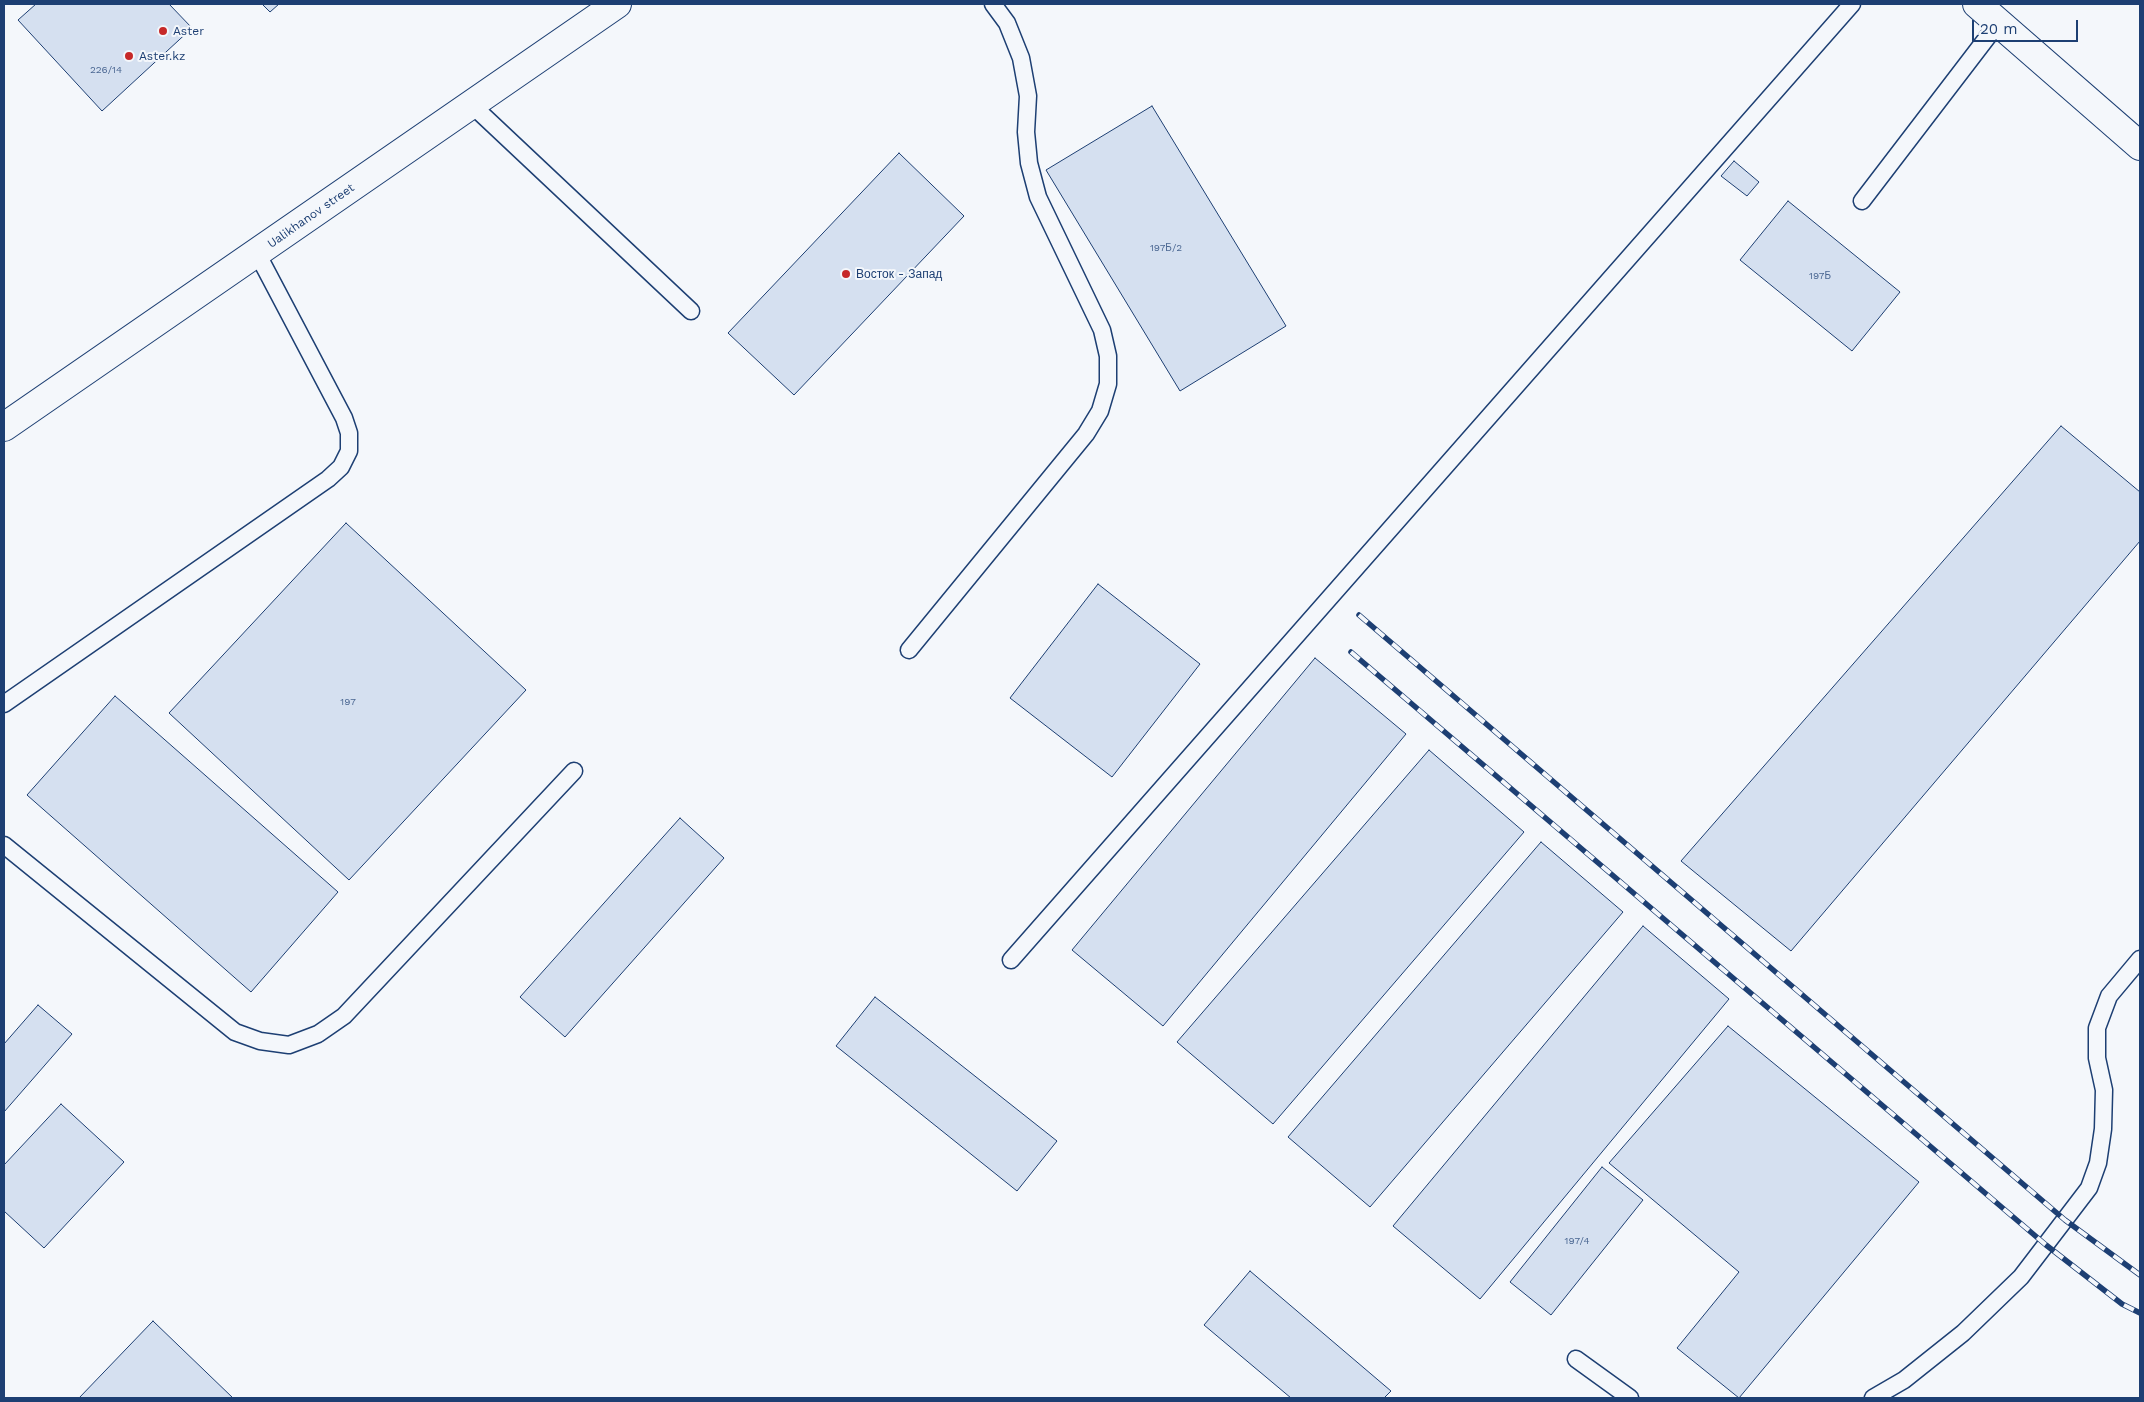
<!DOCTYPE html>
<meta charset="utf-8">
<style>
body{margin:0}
#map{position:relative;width:2144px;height:1402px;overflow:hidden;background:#f4f7fb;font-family:"Work Sans",sans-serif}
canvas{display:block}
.frame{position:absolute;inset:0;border:5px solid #1d3f73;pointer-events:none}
.scale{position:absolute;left:1972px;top:20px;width:106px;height:22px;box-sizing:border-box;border:2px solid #1d3f73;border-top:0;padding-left:6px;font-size:15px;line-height:18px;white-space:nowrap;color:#1d3f73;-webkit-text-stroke:4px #f4f7fb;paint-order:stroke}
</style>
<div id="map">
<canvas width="2144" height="1402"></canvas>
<div class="frame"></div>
<div class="scale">20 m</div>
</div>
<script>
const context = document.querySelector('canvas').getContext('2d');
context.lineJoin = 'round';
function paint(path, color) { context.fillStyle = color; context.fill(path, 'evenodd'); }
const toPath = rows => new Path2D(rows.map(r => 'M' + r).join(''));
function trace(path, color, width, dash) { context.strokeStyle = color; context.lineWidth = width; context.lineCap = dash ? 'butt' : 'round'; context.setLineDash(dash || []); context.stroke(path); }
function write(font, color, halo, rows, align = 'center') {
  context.font = font + ' "Work Sans",sans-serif'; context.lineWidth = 4; context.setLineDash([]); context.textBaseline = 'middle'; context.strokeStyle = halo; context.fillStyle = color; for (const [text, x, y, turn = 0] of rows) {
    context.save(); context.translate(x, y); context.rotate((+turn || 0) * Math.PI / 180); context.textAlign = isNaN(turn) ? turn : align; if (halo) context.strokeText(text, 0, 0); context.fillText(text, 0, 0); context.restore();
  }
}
const building = toPath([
 [36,4,169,4,192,28,102,111,18,20,36,4],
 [262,4,279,4,270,12,262,4],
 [1152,106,1286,326,1180,391,1046,170,1152,106],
 [899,153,964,216,794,395,728,333,899,153],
 [1734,161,1759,182,1747,196,1721,176,1734,161],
 [1788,201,1900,292,1852,351,1740,260,1788,201],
 [2061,426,2140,492,2140,541,1791,951,1681,861,2061,426],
 [346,523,526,690,349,880,169,713,346,523],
 [1098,584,1200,664,1112,777,1010,698,1098,584],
 [1315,658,1406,734,1163,1026,1072,950,1315,658],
 [115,696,338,892,251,992,27,795,115,696],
 [1429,750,1524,832,1273,1124,1177,1042,1429,750],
 [680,818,724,858,565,1037,520,997,680,818],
 [1541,842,1623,912,1370,1207,1288,1137,1541,842],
 [1643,926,1729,999,1480,1299,1393,1226,1643,926],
 [875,997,1057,1141,1017,1191,836,1046,875,997],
 [38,1005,72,1034,4,1112,4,1044,38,1005],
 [1728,1026,1919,1182,1739,1398,1677,1348,1739,1272,1609,1163,1728,1026],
 [61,1104,124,1162,44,1248,4,1211,4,1165,61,1104],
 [1602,1167,1643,1200,1551,1315,1510,1282,1602,1167],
 [1250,1271,1391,1391,1384,1398,1291,1398,1204,1325,1250,1271],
 [153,1321,233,1398,79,1398,153,1321]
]);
paint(building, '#d5e0f0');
trace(building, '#1d3f73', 1);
const lane = toPath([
 [472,105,691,311],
 [1862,201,1999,22],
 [909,650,1086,434,1100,411,1108,384,1108,356,1102,330,1038,197,1029,163,1026,132,1028,96,1021,58,1007,23,993,4],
 [4,704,328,479,341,467,349,451,349,433,344,418,257,253],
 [4,845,235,1032,260,1041,289,1045,318,1034,344,1016,574,771],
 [1011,960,1852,4],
 [1576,1359,1630,1398],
 [1873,1398,1904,1380,1963,1333,2021,1277,2089,1188,2098,1163,2103,1129,2104,1090,2097,1058,2097,1028,2109,996,2140,959]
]);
const street = toPath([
 [1977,4,2140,146]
]);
const highway = toPath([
 [4,427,617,4]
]);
trace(lane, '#1d3f73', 19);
trace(street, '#1d3f73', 30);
trace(highway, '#1d3f73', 30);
trace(lane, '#f4f7fb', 16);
trace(street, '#f4f7fb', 28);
trace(highway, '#f4f7fb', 28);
const rail = toPath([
 [1359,615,2065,1220,2140,1275],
 [1351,652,2046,1245,2122,1304,2140,1313]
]);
trace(rail, '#1d3f73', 5.5);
trace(rail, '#f4f7fb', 4, [11]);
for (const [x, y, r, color] of [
 [163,31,5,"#c62828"],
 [129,56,5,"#c62828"],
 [846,274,5,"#c62828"]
]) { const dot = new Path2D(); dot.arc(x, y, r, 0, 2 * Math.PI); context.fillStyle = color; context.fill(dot); trace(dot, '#f4f7fb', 2); }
write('10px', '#4b6792', null, [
 ["226/14",106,70],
 ["197Б/2",1166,248],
 ["197Б",1820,276],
 ["197",348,702],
 ["197/4",1577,1241]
]);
write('12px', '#1d3f73', '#f4f7fb', [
 ["Aster",173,31],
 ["Aster.kz",139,56],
 ["Восток - Запад",856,274]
], 'left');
write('12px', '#1d3f73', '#f4f7fb', [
 ["Ualikhanov street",311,216,-35]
]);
</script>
